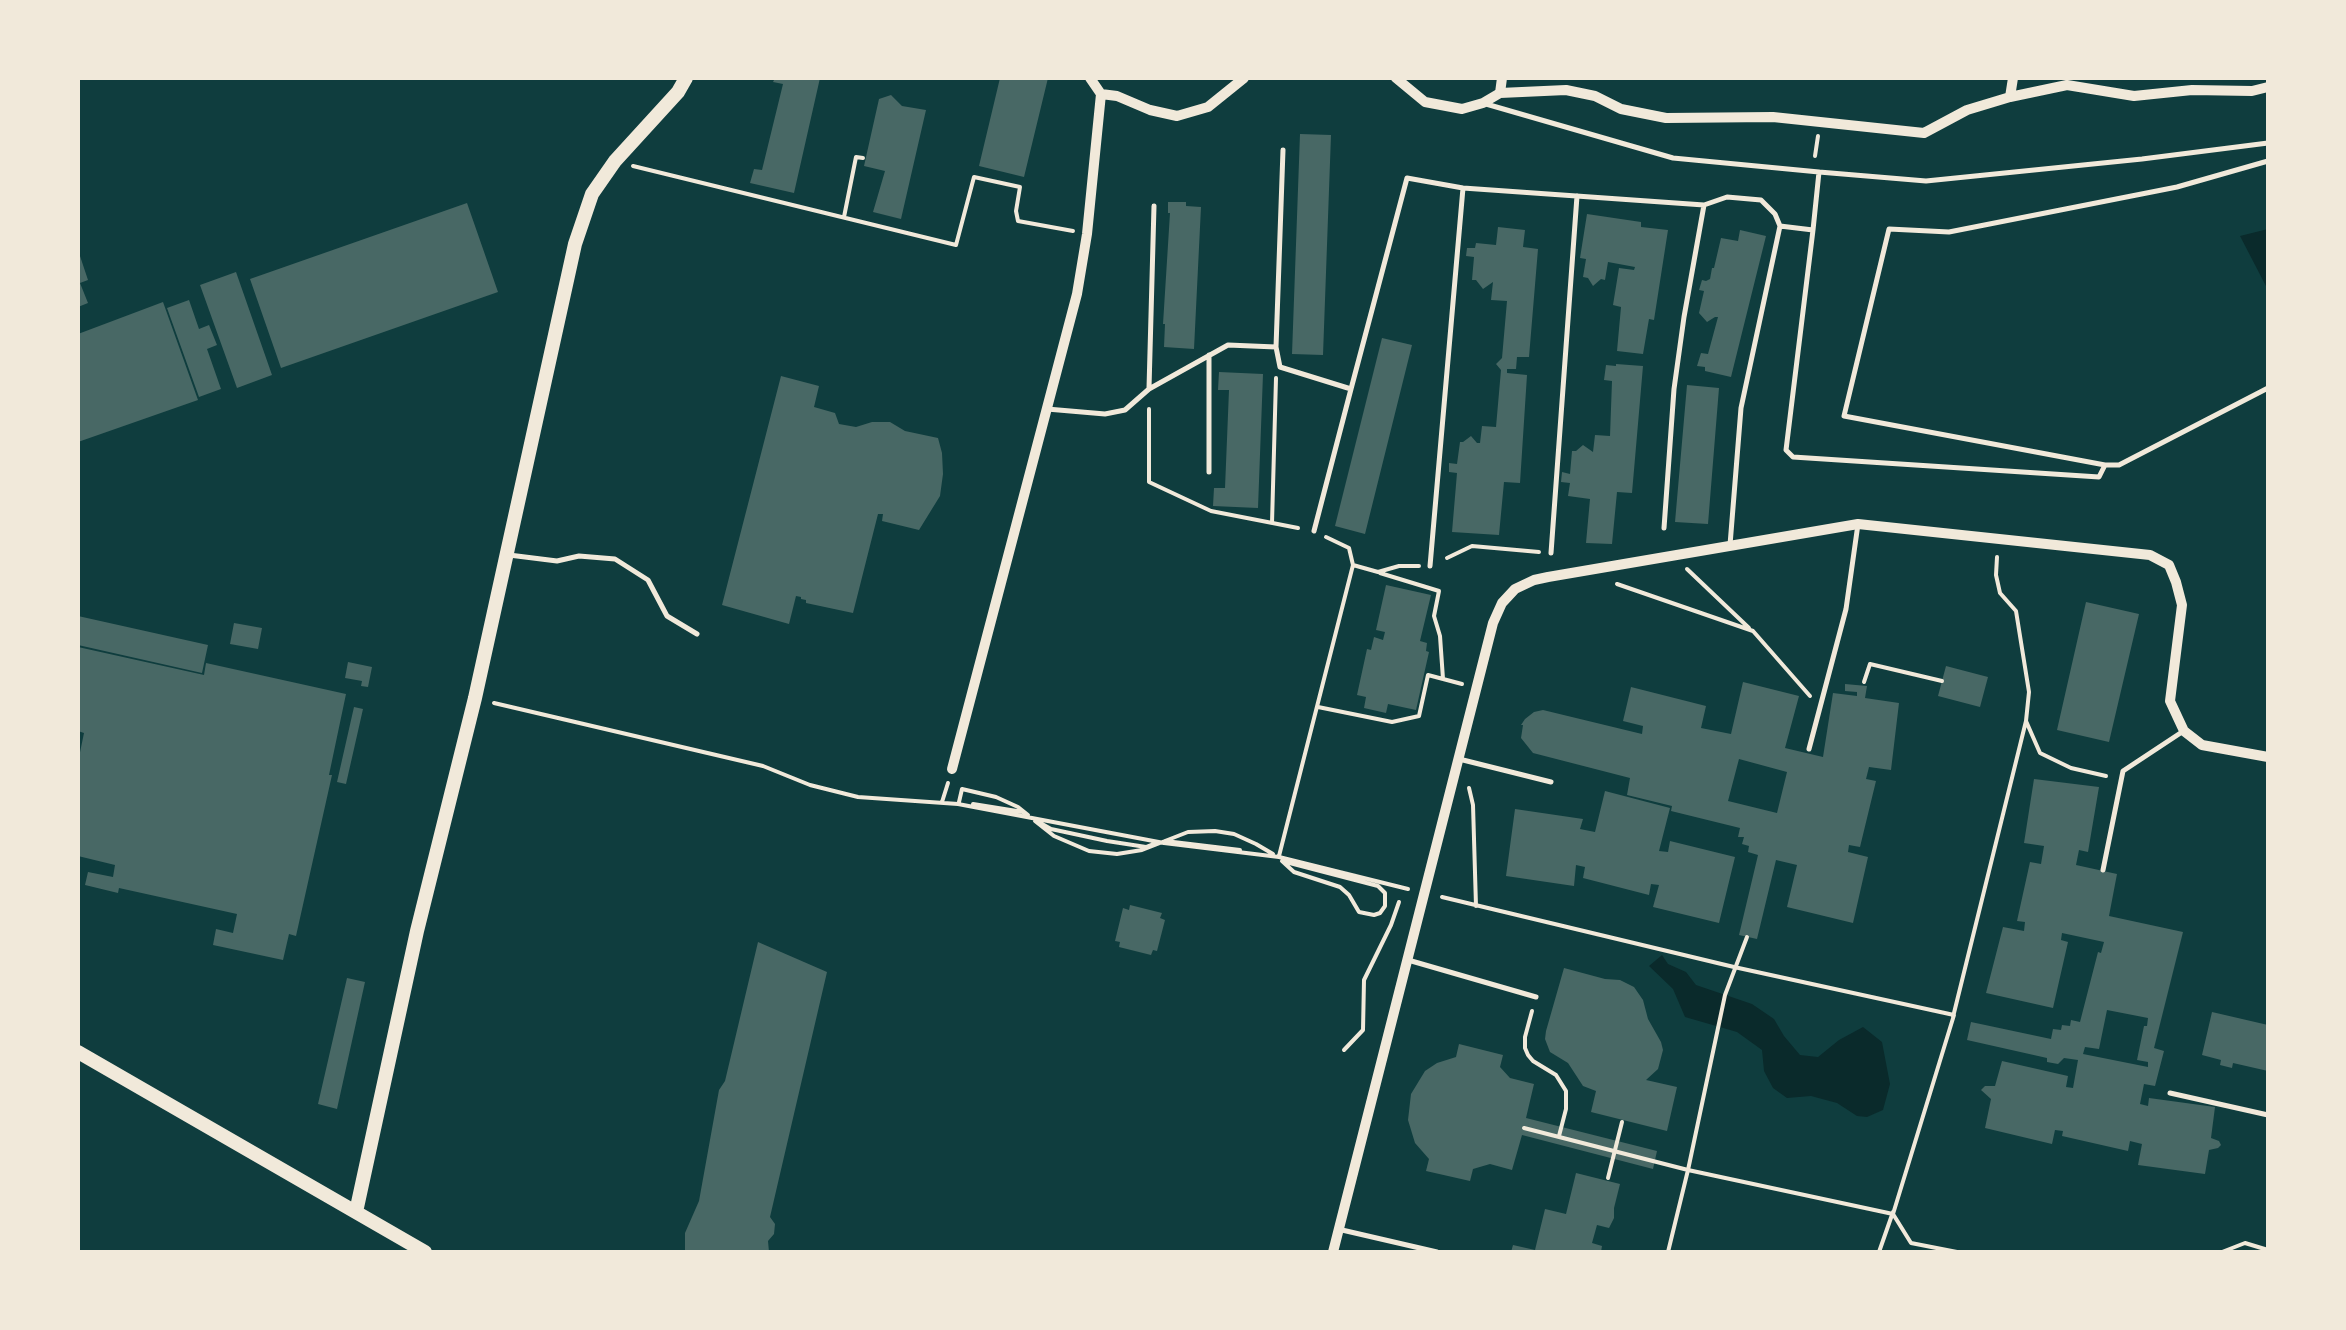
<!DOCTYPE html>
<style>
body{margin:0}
#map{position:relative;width:2346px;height:1330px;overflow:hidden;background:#0f3d3e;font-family:Lato,sans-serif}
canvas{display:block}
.frame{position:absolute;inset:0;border:80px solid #f1e9da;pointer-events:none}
</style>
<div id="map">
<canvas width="2346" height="1330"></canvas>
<div class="frame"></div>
</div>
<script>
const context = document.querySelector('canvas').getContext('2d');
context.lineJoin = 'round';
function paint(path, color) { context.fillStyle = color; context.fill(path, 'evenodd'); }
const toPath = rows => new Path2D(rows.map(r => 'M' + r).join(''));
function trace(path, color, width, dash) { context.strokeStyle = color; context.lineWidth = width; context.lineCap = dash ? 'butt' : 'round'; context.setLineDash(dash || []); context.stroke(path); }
paint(toPath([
 [2268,229,2268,290,2240,236],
 [1662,955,1668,964,1686,972,1696,985,1752,1004,1774,1019,1784,1036,1800,1055,1818,1057,1839,1040,1863,1027,1882,1042,1890,1084,1883,1110,1867,1117,1857,1116,1837,1103,1811,1096,1787,1098,1773,1088,1764,1071,1762,1050,1737,1032,1685,1017,1673,989,1649,966]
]), '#0a2a2b');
paint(toPath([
 [775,78,820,78,794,193,750,183,754,169,762,170,783,84,773,82],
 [1000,78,1048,78,1024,177,979,166],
 [891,95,902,106,926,110,901,219,873,212,885,171,864,166,879,99],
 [1300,134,1331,135,1323,355,1292,354],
 [1168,202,1186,202,1186,206,1201,207,1194,349,1164,347,1165,324,1163,324,1170,213,1168,213],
 [467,203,498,292,281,368,250,279],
 [1587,214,1641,222,1641,227,1668,230,1654,320,1649,319,1643,354,1617,351,1621,307,1613,305,1619,268,1634,270,1635,267,1608,262,1605,280,1601,279,1593,286,1588,278,1583,277,1586,259,1580,258],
 [1498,227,1525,230,1523,247,1538,249,1529,357,1517,357,1516,369,1507,369,1507,373,1527,375,1520,483,1504,482,1499,535,1452,532,1457,473,1449,472,1449,463,1457,464,1460,442,1463,442,1471,436,1477,443,1480,443,1482,426,1496,427,1501,370,1496,364,1502,358,1507,301,1491,300,1493,282,1483,289,1476,280,1472,280,1474,257,1466,256,1467,248,1475,248,1476,243,1496,245],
 [1740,230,1766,236,1731,377,1705,371,1705,367,1697,366,1701,353,1708,354,1718,317,1715,317,1707,322,1699,313,1704,291,1699,290,1702,280,1706,281,1710,279,1712,268,1714,268,1721,238,1738,241],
 [78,250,88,280,80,283,88,303,78,307],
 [236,272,272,375,237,388,200,285],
 [189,300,199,329,209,325,217,345,207,349,221,389,199,397,167,308],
 [163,302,198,400,78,442,78,334],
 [1382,338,1412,345,1365,534,1335,526],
 [1616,364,1643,366,1632,493,1617,492,1612,544,1586,543,1590,499,1568,496,1570,483,1561,482,1562,472,1570,474,1572,451,1576,451,1583,445,1593,452,1595,435,1610,436,1612,381,1604,380,1606,365,1616,366],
 [1219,372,1263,374,1258,508,1213,506,1214,488,1225,488,1229,390,1218,390],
 [781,376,819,386,814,407,835,413,839,424,856,427,872,422,890,422,905,431,938,438,942,453,943,474,940,496,919,530,882,521,883,514,878,514,853,613,806,603,806,600,801,599,801,597,796,596,789,624,722,605],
 [1687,385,1719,388,1708,524,1675,522],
 [1386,585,1431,595,1420,641,1427,643,1426,651,1429,652,1416,710,1388,704,1386,713,1364,708,1366,697,1357,695,1367,649,1371,650,1374,637,1383,640,1385,632,1376,630],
 [2086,602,2139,614,2109,742,2057,730],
 [78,616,208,645,202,673,78,645],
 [234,623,262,628,258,649,230,644],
 [78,647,204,675,206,663,346,694,329,775,332,775,296,936,289,934,283,960,213,945,216,929,233,933,237,914,119,888,118,893,85,885,88,872,113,877,115,865,78,856,78,762,84,733,78,731],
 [348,662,372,667,368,687,361,686,362,681,345,678],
 [1946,666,1988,677,1980,707,1938,696],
 [1743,682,1799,696,1785,748,1823,757,1833,693,1857,696,1857,692,1845,691,1845,684,1867,686,1865,698,1899,703,1891,770,1869,767,1866,779,1876,781,1860,847,1849,845,1848,852,1868,857,1853,923,1787,907,1797,865,1776,860,1757,939,1739,935,1758,855,1748,852,1749,846,1742,844,1744,837,1738,837,1740,828,1671,811,1672,806,1627,795,1630,778,1533,753,1521,738,1523,725,1521,725,1525,719,1534,712,1543,710,1642,734,1643,726,1623,721,1631,687,1706,706,1701,728,1731,734],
 [1739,759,1787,772,1777,813,1728,801],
 [354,707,363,709,346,784,337,782],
 [2034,779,2099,787,2088,852,2079,850,2076,865,2117,874,2109,916,2183,932,2154,1048,2164,1051,2155,1086,2144,1084,2140,1104,2148,1106,2149,1098,2215,1107,2211,1138,2219,1141,2221,1145,2218,1148,2209,1150,2205,1174,2138,1165,2142,1144,2130,1141,2128,1151,2062,1136,2063,1131,2055,1130,2052,1144,1985,1128,1991,1099,1981,1090,1985,1086,1995,1086,2002,1061,2068,1076,2066,1087,2073,1088,2078,1060,2064,1058,2058,1064,2047,1062,2047,1058,1967,1040,1971,1022,2051,1039,2053,1029,2061,1030,2062,1025,2070,1026,2071,1020,2080,1022,2098,952,2101,953,2104,942,2062,933,2061,940,2068,942,2053,1008,1986,993,2003,927,2024,931,2025,922,2017,921,2030,862,2041,864,2044,846,2024,843],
 [2107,1010,2148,1018,2147,1026,2144,1026,2137,1060,2148,1062,2148,1067,2083,1054,2085,1047,2099,1049],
 [1605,791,1670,808,1659,851,1668,852,1670,841,1735,857,1719,923,1653,907,1659,885,1651,884,1649,895,1583,878,1585,867,1576,865,1574,886,1506,876,1515,809,1583,819,1580,829,1595,832],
 [1130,905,1162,913,1160,918,1165,920,1157,951,1153,950,1151,955,1119,947,1120,942,1115,941,1123,908,1129,910],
 [758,942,827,972,770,1217,775,1224,774,1234,768,1241,769,1252,685,1252,685,1233,699,1201,719,1090,725,1081],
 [1564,968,1605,979,1620,980,1634,987,1643,1000,1648,1019,1661,1042,1663,1050,1658,1069,1646,1080,1677,1087,1667,1131,1591,1112,1596,1091,1583,1086,1568,1063,1550,1052,1545,1039,1546,1031],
 [347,978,365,982,337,1109,318,1104],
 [2212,1012,2268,1025,2268,1071,2233,1063,2232,1068,2220,1065,2221,1060,2202,1055],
 [1459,1044,1503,1055,1500,1067,1510,1078,1534,1084,1526,1118,1657,1151,1653,1169,1522,1135,1512,1170,1490,1164,1473,1169,1470,1181,1426,1171,1429,1159,1415,1143,1408,1120,1411,1094,1425,1071,1437,1063,1456,1057],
 [1576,1173,1620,1184,1614,1208,1614,1218,1609,1228,1597,1225,1592,1243,1602,1246,1601,1252,1511,1252,1513,1245,1535,1250,1545,1209,1566,1214]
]), '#486865');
trace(toPath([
 [1815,156,1818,136],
 [633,166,956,245,974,177,1020,187,1016,211,1018,221,1073,231],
 [844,217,856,157,863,158],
 [1149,409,1149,482,1211,511,1298,528],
 [1272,523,1276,378],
 [1326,537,1349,548,1353,565,1378,572,1399,566,1419,566],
 [1447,558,1472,546,1539,552],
 [1687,569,1749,628],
 [1380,573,1439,591,1434,616,1440,636,1443,679],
 [1617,584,1753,631,1810,696],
 [1864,682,1870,664,1942,681],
 [494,703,763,766,810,785,858,797,958,804,1164,843,1279,857,1408,889],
 [1318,707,1392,722,1419,716,1428,675,1462,684],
 [2026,721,2040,753,2071,768,2106,776],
 [1469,788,1473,805,1476,906],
 [942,802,948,783],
 [959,802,962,789,996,797,1018,807,1028,815],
 [973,804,1023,812,1027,815],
 [1035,820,1051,829,1107,841,1146,847,1156,843],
 [1035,821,1054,836,1089,851,1117,854,1142,850,1188,832,1215,831,1234,834,1256,844,1273,854],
 [1165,841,1240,850],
 [1279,856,1353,565],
 [1282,861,1378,886,1385,893,1385,906,1380,913,1374,915,1359,912,1349,895,1340,887,1294,872,1282,861],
 [1442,897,1734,967,1954,1015,1893,1214],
 [1532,1011,1525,1037,1525,1048,1528,1055,1533,1061,1556,1075,1566,1091,1566,1109,1559,1136],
 [1953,1017,2026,721,2029,692,2016,611,2000,593,1996,575,1997,557],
 [1344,1050,1363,1030,1364,980,1391,925,1399,902],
 [1524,1128,1688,1170,1893,1214,1911,1243,1957,1252],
 [1608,1178,1622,1122],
 [1668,1252,1688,1170,1725,995,1747,937],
 [1879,1252,1893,1212],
 [2222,1252,2245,1243,2268,1250]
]), '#f1e9da', 4);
trace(toPath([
 [1486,104,1673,158,1819,172,1813,230,1780,226],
 [1819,172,1926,181,2142,159,2268,143],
 [1813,230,1786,450,1793,457,2099,477,2105,465,2119,465,2268,388],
 [1276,347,1283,150],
 [1149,388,1154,206],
 [1047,409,1105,414,1125,410,1149,389,1228,345,1276,347,1280,367,1351,389,1407,178,1463,188,1704,205,1727,197,1761,200,1775,214,1780,226,1741,408,1730,545],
 [2105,465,1844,416,1889,229,1949,232,2177,187,2268,161],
 [1209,472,1209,355],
 [1664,528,1674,389,1684,317,1704,205],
 [1314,531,1351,389],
 [1551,553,1577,196],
 [509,555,557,561,579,556,615,559,648,580,667,616,697,634],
 [1430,566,1463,188],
 [1809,749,1846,609,1858,524],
 [1459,759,1551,782],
 [2103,870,2123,771,2182,732],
 [1408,960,1536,997],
 [2170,1093,2268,1115],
 [1342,1230,1437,1252]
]), '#f1e9da', 5);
trace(toPath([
 [1090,78,1101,94,1117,96,1150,110,1177,116,1208,107,1244,78],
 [1396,78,1425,102,1462,109,1483,103,1500,93,1566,90,1595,96,1621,109,1666,118,1773,117,1924,133,1967,110,2010,97,2067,85,2134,96,2192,90,2252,91,2268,87],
 [1500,93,1502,78],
 [2010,97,2013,78],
 [952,769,1077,294,1087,234,1101,94],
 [1333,1252,1493,623,1502,603,1515,589,1534,580,1548,577,1858,524,2150,555,2169,565,2176,582,2182,605,2170,701,2184,731,2202,745,2268,757]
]), '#f1e9da', 10);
trace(toPath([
 [78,1052,425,1252],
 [356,1212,417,931,475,698,575,244,592,194,615,161,678,92,686,78]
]), '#f1e9da', 14);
</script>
